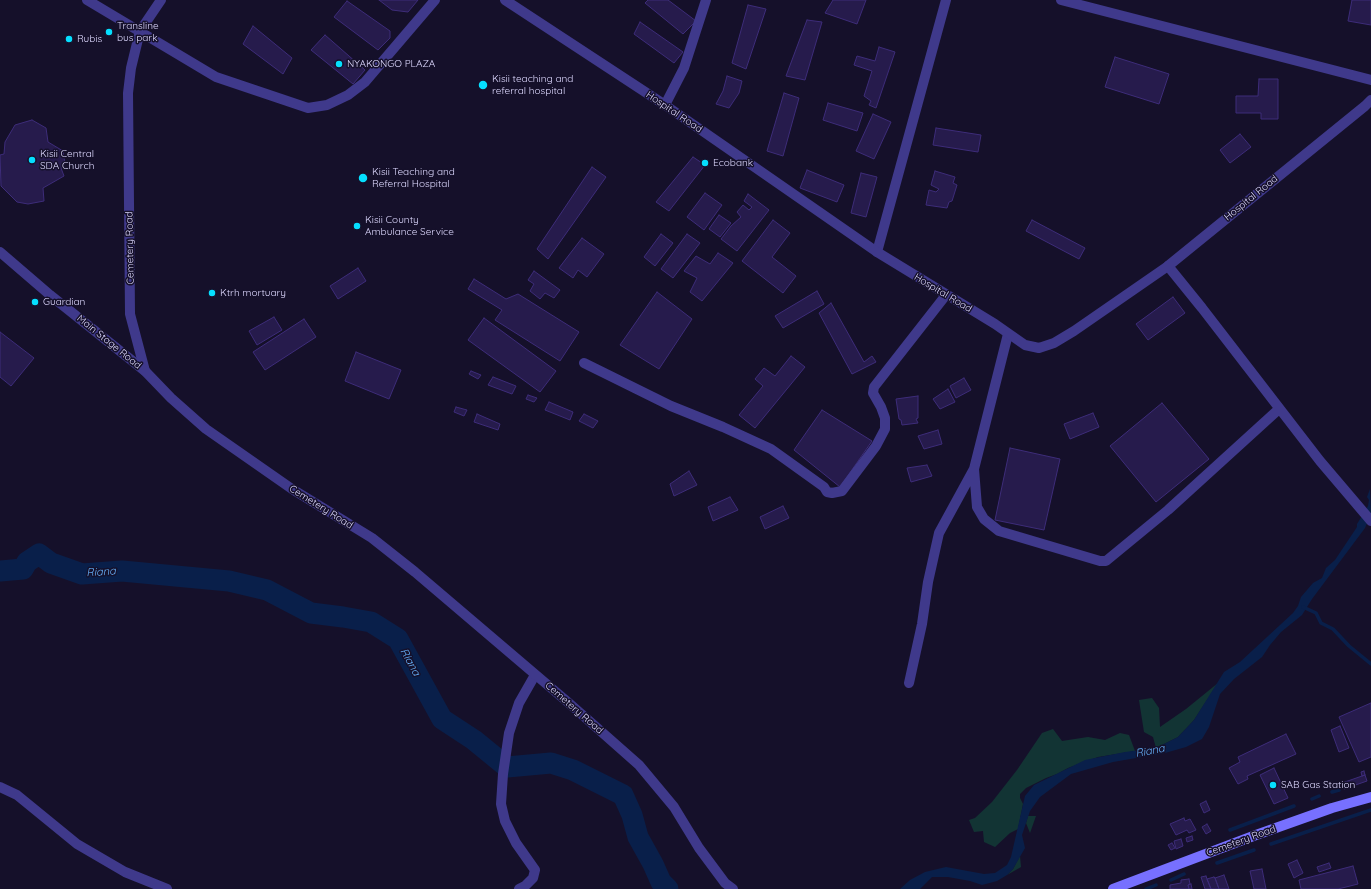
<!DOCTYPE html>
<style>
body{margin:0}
canvas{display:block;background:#15102a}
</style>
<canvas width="1371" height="889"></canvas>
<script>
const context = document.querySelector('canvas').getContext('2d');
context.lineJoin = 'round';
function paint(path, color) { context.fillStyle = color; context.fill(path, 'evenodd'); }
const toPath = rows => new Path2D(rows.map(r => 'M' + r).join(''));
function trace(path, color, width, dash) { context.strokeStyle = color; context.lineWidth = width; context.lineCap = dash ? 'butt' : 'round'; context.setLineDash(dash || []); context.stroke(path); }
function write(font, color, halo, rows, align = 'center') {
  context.font = font + ' Quicksand,sans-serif'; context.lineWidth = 3; context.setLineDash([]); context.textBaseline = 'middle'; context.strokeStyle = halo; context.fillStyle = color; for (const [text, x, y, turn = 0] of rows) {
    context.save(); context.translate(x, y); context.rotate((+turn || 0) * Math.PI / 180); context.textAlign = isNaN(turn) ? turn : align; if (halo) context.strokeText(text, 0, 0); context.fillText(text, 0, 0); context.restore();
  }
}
paint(toPath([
 [1218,683,1194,720,1178,737,1156,748,1153,737,1144,732,1139,700,1152,698,1159,708,1160,727,1186,709],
 [1053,729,1062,741,1088,737,1105,740,1120,733,1129,735,1135,751,1098,757,1068,768,1057,774,1046,778,1026,788,1020,794,1020,798,1023,804,1018,829,1010,833,995,847,984,842,983,831,974,832,969,820,975,818,992,802,1017,770,1042,733],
 [1028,816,1036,816,1030,833,1026,823],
 [1020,856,1021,867,1007,875,1013,869]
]), '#123434');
paint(toPath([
 [1370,489,1371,514,1365,528,1312,599,1302,615,1281,632,1270,645,1262,657,1234,679,1220,694,1209,727,1202,739,1186,747,1165,753,1113,762,1071,774,1040,797,1030,811,1022,835,1025,848,1013,869,1007,875,997,881,982,885,970,881,948,877,932,877,920,889,900,889,910,880,925,872,946,867,984,874,995,873,1007,865,1011,857,1025,796,1034,785,1085,760,1125,752,1156,748,1178,737,1194,720,1224,672,1240,662,1293,613,1298,606,1301,597,1313,583,1322,578,1326,568,1335,560,1357,527,1357,524,1368,506,1369,500,1367,497]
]), '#091f4a');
trace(toPath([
 [1303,607,1316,613,1321,623,1333,629,1349,646,1371,664],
 [1332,792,1339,790],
 [1312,799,1319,796],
 [1230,830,1294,806],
 [1271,844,1371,810],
 [1217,863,1254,850],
 [1171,880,1184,874],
 [1146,889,1156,885]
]), '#091f4a', 3.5);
trace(toPath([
 [0,571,23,569,27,562,39,554,51,563,82,574,122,571,229,581,267,590,311,613,343,617,371,622,398,639,442,719,474,740,507,767,551,763,573,770,623,795,632,815,638,837,653,864,661,882,668,889]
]), '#091f4a', 21);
const building = toPath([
 [379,0,418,0,408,12,392,10,379,0],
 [648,0,668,0,696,21,683,34,645,3,648,0],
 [833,0,866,0,857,24,825,13,833,0],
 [1352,0,1371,0,1371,25,1348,21,1352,0],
 [347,1,390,31,390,38,378,50,334,17,347,1],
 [748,5,766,9,746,69,732,63,748,5],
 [807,20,822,22,805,80,786,76,807,20],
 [640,22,683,52,674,63,634,34,640,22],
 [253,26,292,58,283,74,243,44,253,26],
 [325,35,365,70,353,84,311,50,325,35],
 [879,47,895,52,876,108,869,105,871,101,864,96,872,71,854,65,857,56,875,61,879,47],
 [1115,57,1169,74,1159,104,1105,87,1115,57],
 [727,76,742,81,739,93,729,108,716,104,723,91,727,76],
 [1259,79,1278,79,1278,119,1261,119,1261,113,1236,113,1236,96,1258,96,1259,79],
 [784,93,799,98,783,156,767,151,784,93],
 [828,103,863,113,857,131,823,120,828,103],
 [873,114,891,122,874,159,856,151,873,114],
 [32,120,46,128,48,142,63,151,65,164,61,168,64,176,43,188,44,201,28,204,17,202,1,186,0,155,4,154,5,142,15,125,32,120],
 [936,128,981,135,978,152,933,145,936,128],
 [1240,134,1251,147,1230,163,1220,150,1240,134],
 [693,157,705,165,669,211,656,202,693,157],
 [592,167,606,177,548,259,537,249,592,167],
 [807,170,844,185,837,202,800,188,807,170],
 [935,171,955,177,953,183,957,185,952,201,949,202,947,208,926,205,929,190,936,192,939,189,931,185,935,171],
 [861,173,877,177,866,217,851,213,861,173],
 [705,193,722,205,704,230,687,217,705,193],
 [748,194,769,210,737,251,721,239,731,226,741,217,737,212,743,205,749,210,752,207,744,201,748,194],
 [719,215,731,223,720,237,709,229,719,215],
 [773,220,790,233,772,257,796,276,783,293,742,261,773,220],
 [1032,220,1085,248,1079,259,1026,231,1032,220],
 [661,234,673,243,655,266,644,257,661,234],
 [687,234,700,243,673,278,661,269,687,234],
 [582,238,604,254,587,277,578,270,573,278,559,268,582,238],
 [718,253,733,263,702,301,690,292,697,278,684,271,696,256,710,264,718,253],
 [358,268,366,281,338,299,330,286,358,268],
 [534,271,560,290,554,298,545,293,540,299,530,291,534,284,528,280,534,271],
 [474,279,506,299,518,294,579,332,560,361,495,320,502,310,468,289,474,279],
 [817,291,824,304,783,328,775,316,817,291],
 [657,292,692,319,659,369,620,345,657,292],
 [1173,297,1185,313,1148,340,1136,324,1173,297],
 [831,303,864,362,872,356,876,362,852,374,819,313,831,303],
 [274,317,282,330,257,345,249,331,274,317],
 [484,318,556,371,540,392,468,340,484,318],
 [304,319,316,337,265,370,253,352,304,319],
 [0,332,34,358,11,386,0,377,0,332],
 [356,352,401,370,389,399,345,381,356,352],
 [791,356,805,367,755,428,739,415,763,386,755,379,764,368,775,376,791,356],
 [471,371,481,375,478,379,469,374,471,371],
 [493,377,516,386,512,394,488,385,493,377],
 [964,378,971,390,956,398,950,386,964,378],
 [948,389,955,402,940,409,933,399,948,389],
 [528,395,537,398,534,402,526,399,528,395],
 [918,396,918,418,916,419,918,423,902,425,901,420,899,419,896,399,918,396],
 [549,402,573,412,570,420,545,410,549,402],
 [1162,403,1209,459,1156,502,1110,446,1162,403],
 [456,407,467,410,464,416,454,412,456,407],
 [822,410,872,441,840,487,794,450,822,410],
 [1093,413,1099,427,1070,439,1064,424,1093,413],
 [477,414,500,424,498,430,474,422,477,414],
 [584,414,598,421,593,428,579,421,584,414],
 [938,430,942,444,924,449,918,436,938,430],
 [1010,448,1060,459,1044,530,995,520,1010,448],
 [927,465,932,476,911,482,907,468,927,465],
 [689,471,697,485,674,496,670,484,689,471],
 [730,497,738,510,713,521,708,507,730,497],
 [783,506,789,518,765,529,760,517,783,506],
 [1371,703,1371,757,1359,762,1339,717,1371,703],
 [1340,726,1349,748,1339,752,1331,730,1340,726],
 [1286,734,1296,754,1247,776,1248,779,1238,784,1229,768,1240,762,1238,757,1286,734],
 [1274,768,1288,798,1274,804,1260,775,1274,768],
 [1364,771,1365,775,1362,776,1361,772,1364,771],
 [1365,775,1367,781,1344,789,1342,783,1365,775],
 [1206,801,1210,810,1204,813,1200,804,1206,801],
 [1184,818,1185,821,1190,819,1196,830,1189,833,1187,830,1176,835,1170,824,1184,818],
 [1207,824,1211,831,1206,834,1202,827,1207,824],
 [1192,836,1193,840,1187,842,1186,838,1192,836],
 [1181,839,1183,846,1176,849,1174,841,1181,839],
 [1172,843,1175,848,1171,850,1168,845,1172,843],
 [1297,860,1303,873,1294,878,1288,864,1297,860],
 [1329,863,1331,868,1319,872,1317,867,1329,863],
 [1353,866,1358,884,1338,889,1301,889,1299,880,1353,866],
 [1262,869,1266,889,1254,889,1250,871,1262,869],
 [1224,875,1229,889,1219,889,1215,878,1224,875],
 [1206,876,1207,879,1211,889,1205,889,1201,877,1206,876],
 [1214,877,1215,878,1219,889,1211,889,1207,879,1214,877],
 [1189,879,1190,884,1188,885,1189,889,1170,889,1170,885,1181,883,1181,880,1189,879],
 [1191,884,1192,889,1189,889,1188,885,1191,884]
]);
paint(building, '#261b4c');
trace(building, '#3d2c79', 1);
trace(toPath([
 [87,0,216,77,308,108,327,105,348,95,365,82,435,0],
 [1061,0,1371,80],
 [665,105,684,68,706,0],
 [877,252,946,0],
 [1168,266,1202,308,1320,461,1371,521],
 [584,363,671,406,723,427,771,449,824,487,827,492,832,493,842,491,876,446,885,429,885,418,881,407,873,393,874,387,946,295],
 [145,371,130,314,128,93,131,68,140,31,161,0],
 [974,469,977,507,984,519,999,531,1100,561,1106,561,1168,510,1279,409],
 [909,683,922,624,928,582,939,533,974,469,1008,334],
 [0,787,17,795,77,844,125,872,167,889],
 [519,889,525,886,533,878,535,870,516,843,505,821,501,804,503,774,509,733,519,703,535,675]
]), '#3f398b', 10);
trace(toPath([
 [505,0,665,105,877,252,995,324,1025,345,1039,348,1054,343,1074,331,1168,266,1365,106,1371,100],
 [0,252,50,295,145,371,171,398,206,429,292,489,372,538,415,572,570,704,639,765,674,807,699,848,725,883,733,889]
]), '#3f398b', 10);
trace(toPath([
 [1113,889,1256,835,1332,808,1371,797]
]), '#7770ff', 10);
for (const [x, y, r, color] of [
 [109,32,4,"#05dfff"],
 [69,39,4,"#05dfff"],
 [339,64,4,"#05dfff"],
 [483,85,5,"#05dfff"],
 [32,160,4,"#05dfff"],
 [705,163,4,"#05dfff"],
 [363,178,5,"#05dfff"],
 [357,226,4,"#05dfff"],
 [212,293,4,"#05dfff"],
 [35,302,4,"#05dfff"],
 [1273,785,4,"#05dfff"]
]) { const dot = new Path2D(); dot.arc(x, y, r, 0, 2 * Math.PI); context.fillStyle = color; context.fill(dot); trace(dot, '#15102a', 1.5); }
write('10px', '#ded9ff', '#15102a', [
 ["Transline",117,26],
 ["bus park",117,38],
 ["Rubis",77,39],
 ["NYAKONGO PLAZA",347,64],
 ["Kisii teaching and",492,79],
 ["referral hospital",492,91],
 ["Kisii Central",40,154],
 ["SDA Church",40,166],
 ["Ecobank",713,163],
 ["Kisii Teaching and",372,172],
 ["Referral Hospital",372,184],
 ["Kisii County",365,220],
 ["Ambulance Service",365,232],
 ["Ktrh mortuary",220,293],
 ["Guardian",43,302],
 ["SAB Gas Station",1281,785]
], 'left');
write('10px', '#ded9ff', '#15102a', [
 ["Hospital Road",674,112,34],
 ["Hospital Road",1251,198,-39],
 ["Cemetery Road",130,248,-91],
 ["Hospital Road",943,293,31],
 ["Main Stage Road",109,342,39],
 ["Cemetery Road",321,507,32],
 ["Cemetery Road",574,708,41],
 ["Cemetery Road",1241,841,-20]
]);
write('italic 11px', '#67b4ff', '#15102a', [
 ["Riana",101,572,-4],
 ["Riana",410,662,61],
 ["Riana",1150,751,-11]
]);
</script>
